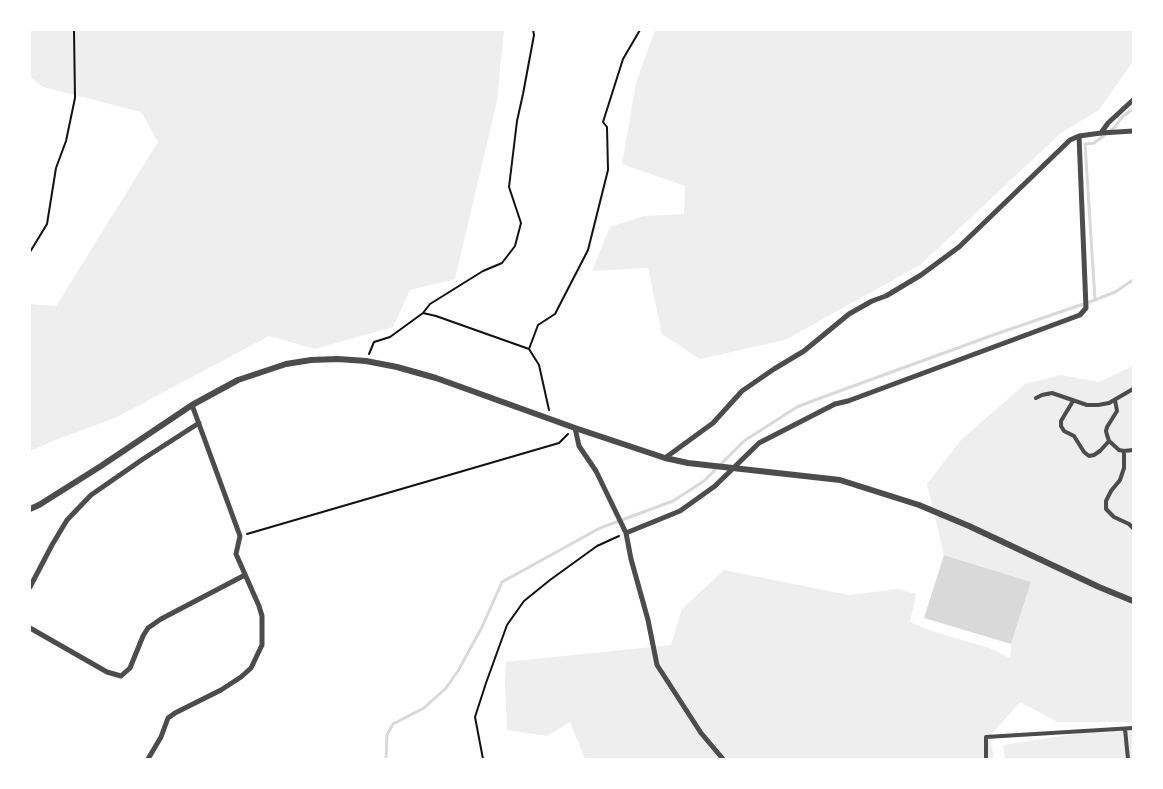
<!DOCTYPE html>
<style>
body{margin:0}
#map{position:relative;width:1163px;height:789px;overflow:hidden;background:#fff;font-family:Poppins,sans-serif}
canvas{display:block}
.frame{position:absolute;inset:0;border:31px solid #fff;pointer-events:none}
</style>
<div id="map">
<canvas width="1163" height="789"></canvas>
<div class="frame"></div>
</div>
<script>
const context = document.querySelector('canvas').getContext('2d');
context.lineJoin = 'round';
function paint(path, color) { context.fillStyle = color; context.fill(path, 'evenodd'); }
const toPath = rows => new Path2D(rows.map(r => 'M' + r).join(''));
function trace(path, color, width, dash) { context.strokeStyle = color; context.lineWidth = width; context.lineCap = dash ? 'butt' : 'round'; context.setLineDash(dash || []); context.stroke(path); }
paint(toPath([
 [30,30,504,30,497,101,455,279,410,290,393,327,315,349,269,336,115,418,50,442,30,451,30,304,56,306,158,142,141,112,43,87,30,77],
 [655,30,1133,30,1133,61,1099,110,1061,133,920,265,785,340,700,359,662,334,648,268,592,271,610,227,644,216,684,214,685,186,622,164,636,83],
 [1133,366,1133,722,1057,722,1020,702,990,736,994,759,585,759,570,722,547,736,507,730,505,681,506,662,671,645,682,609,724,570,849,595,898,589,916,594,910,622,929,630,989,648,1010,658,1011,644,1031,582,944,555,927,484,961,440,1025,384,1061,375,1099,382],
 [1133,725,1133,759,1005,759,1003,745]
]), '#eee');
paint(toPath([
 [944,555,1031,582,1011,644,924,618]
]), '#d9d9d9');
trace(toPath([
 [1095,300,1085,144,1094,143,1098,140,1115,127,1122,117,1133,109],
 [386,759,387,735,393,724,424,708,446,688,458,671,482,627,502,582,600,528,673,501,704,481,744,441,797,407,815,400,996,334,1095,300,1115,292,1133,280]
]), '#d9d9d9', 3);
trace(toPath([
 [30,252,47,224,56,168,66,141,75,98,74,30],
 [423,313,436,316,529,349,539,365,549,410],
 [529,349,538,325,555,314,588,250,608,170,607,127,603,122,623,59,640,30],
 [369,354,374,342,390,337,423,313,430,304,483,271,502,263,515,246,521,223,509,187,517,121,523,94,534,35,533,30],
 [247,534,559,443,568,434],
 [483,759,475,717,486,683,507,625,524,601,550,580,597,546,619,536]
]), '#111', 2);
trace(toPath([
 [1036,398,1042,395,1052,393,1087,405,1098,405,1109,403,1133,389],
 [1115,400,1117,411,1107,427,1106,431,1107,435,1109,441,1119,450,1124,451,1133,450],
 [1073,401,1061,421,1061,426,1064,431,1074,436,1084,452,1089,456,1094,455,1100,451,1109,441],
 [1124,451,1124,468,1120,480,1111,491,1106,501,1106,509,1114,517,1129,524,1133,528],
 [1125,729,1128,759],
 [986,759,986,737,1133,728]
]), '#4c4c4c', 4);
trace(toPath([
 [1101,133,1108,123,1133,100],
 [575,428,579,446,596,471,626,533,631,559,648,620,657,665,701,733,723,759],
 [665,458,713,423,742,391,774,369,804,351,849,314,872,301,886,296,921,275,959,247,1070,140,1079,136,1101,133,1133,131],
 [626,533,680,511,715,486,759,443,835,404,848,401,1080,315,1086,308,1079,136],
 [30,587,52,545,67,520,91,495,143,459,199,423],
 [30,628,107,672,121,676,130,668,143,636,148,628,161,619,245,575],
 [148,759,161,737,168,718,175,713,221,690,241,677,251,668,262,645,262,616,259,606,236,554,240,536,192,405]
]), '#4c4c4c', 5);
trace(toPath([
 [30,509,39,505,101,466,192,405,238,380,286,364,311,360,338,359,366,361,397,367,436,378,575,428,665,458,688,463,840,480,919,505,969,526,1099,587,1133,601]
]), '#4c4c4c', 6);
</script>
